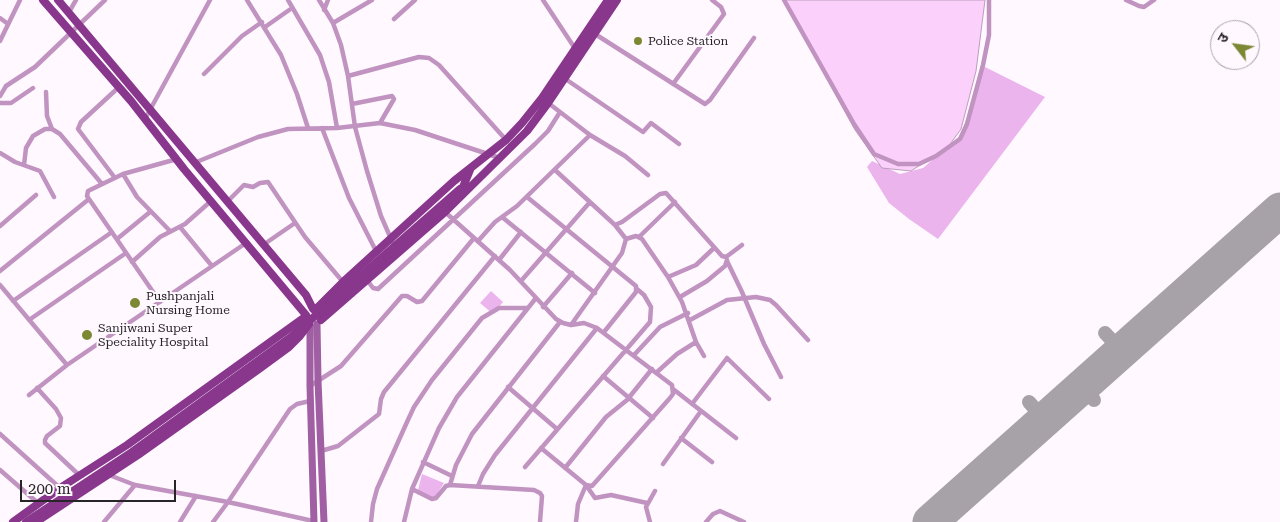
<!DOCTYPE html>
<meta charset="utf-8">
<style>
body{margin:0}
#map{position:relative;width:1280px;height:522px;overflow:hidden;background:#fff8ff;font-family:"Roboto Serif","Noto Sans Devanagari",serif}
canvas{display:block}
.north{position:absolute;left:1210px;top:20px;width:50px;height:50px;box-sizing:border-box;background:#fff8ff;border:1px solid #a9a4a9;border-radius:50%;rotate:300deg;font-size:14px;font-weight:700;line-height:20px;text-align:center;color:#282528}
.north::after{content:'';display:block;margin:auto;width:18px;height:22px;background:#7d8835;clip-path:polygon(50% 0,100% 100%,50% 72%,0 100%)}
.scale{position:absolute;left:20px;top:480px;width:156px;height:22px;box-sizing:border-box;border:2px solid #282528;border-top:0;padding-left:6px;font-size:15px;line-height:18px;white-space:nowrap;color:#282528;-webkit-text-stroke:4px #fff8ff;paint-order:stroke}
</style>
<div id="map">
<canvas width="1280" height="522"></canvas>
<div class="north">उ</div>
<div class="scale">200 m</div>
</div>
<script>
const context = document.querySelector('canvas').getContext('2d');
context.lineJoin = 'round';
function paint(path, color) { context.fillStyle = color; context.fill(path, 'evenodd'); }
const toPath = rows => new Path2D(rows.map(r => 'M' + r).join(''));
function trace(path, color, width, dash) { context.strokeStyle = color; context.lineWidth = width; context.lineCap = dash ? 'butt' : 'round'; context.setLineDash(dash || []); context.stroke(path); }
function write(font, color, halo, rows, align = 'center') {
  context.font = font + ' "Roboto Serif",serif'; context.lineWidth = 4; context.setLineDash([]); context.textBaseline = 'middle'; context.strokeStyle = halo; context.fillStyle = color; for (const [text, x, y, turn = 0] of rows) {
    context.save(); context.translate(x, y); context.rotate((+turn || 0) * Math.PI / 180); context.textAlign = isNaN(turn) ? turn : align; if (halo) context.strokeText(text, 0, 0); context.fillText(text, 0, 0); context.restore();
  }
}
paint(toPath([
 [981,65,1045,97,938,239,909,219,889,203,867,167,872,161,900,174,923,168,962,134],
 [491,291,503,302,493,314,480,303],
 [422,474,444,483,433,500,417,494]
]), '#ebb4ec');
const water = toPath([
 [784,0,985,0,976,71,961,129,948,147,911,171,882,168,855,130,784,0]
]);
paint(water, '#fbd1fb');
trace(water, '#bc9dbc', 1);
trace(toPath([
 [1105,333,1122,351],
 [1081,387,1094,400],
 [1029,402,1044,419]
]), '#a7a2a7', 14);
trace(toPath([
 [930,522,1280,210]
]), '#a7a2a7', 35);
trace(toPath([
 [247,0,281,55,297,94,308,128],
 [288,0,320,55,329,82,337,128],
 [319,0,333,23,341,45,348,76,355,127,367,171,381,216,395,248],
 [543,0,576,50],
 [784,0,854,124,874,154,898,164,919,164,936,156,960,139,967,124,983,65,989,35,989,0],
 [1126,0,1139,6,1144,7,1154,0],
 [324,10,328,0],
 [69,12,76,0],
 [0,18,8,24],
 [394,19,415,0],
 [333,23,372,0],
 [265,27,292,8],
 [595,34,705,104,710,100,754,38],
 [0,41,20,0],
 [204,74,242,36,262,22],
 [348,76,419,57,429,58,439,65,507,141],
 [564,78,643,132,651,123,679,144],
 [673,84,724,14,721,7,712,0],
 [46,92,47,116,52,129],
 [0,96,6,86,35,67,105,0],
 [547,102,590,135,625,156,648,175],
 [0,103,11,103,33,88],
 [352,104,392,96,394,99,380,123],
 [145,119,210,0],
 [322,128,349,198,376,251],
 [0,153,15,162,40,171,54,197],
 [194,163,258,137,288,129,337,128,380,123,415,130,500,158],
 [24,165,26,148,33,136,45,129,52,129,60,134,102,184],
 [555,170,615,225,622,222,660,194,666,193,722,256,726,257,742,245],
 [123,174,137,197,170,231],
 [115,178,78,129,81,122,119,87],
 [527,197,636,286,636,292,604,332],
 [89,199,87,196,88,191,123,174,177,159],
 [228,201,244,185,253,187,260,183,268,182,305,237,343,282],
 [445,212,510,270,556,319,563,323,571,325,584,323,597,328,672,385,673,394,670,398,592,486,586,485,541,448],
 [502,217,595,293],
 [0,226,36,195],
 [180,227,212,266],
 [639,237,675,202],
 [117,239,150,212],
 [626,239,636,236,642,239,668,277,682,302,696,342,704,356],
 [478,241,495,222,517,206,590,135],
 [263,245,295,223],
 [499,260,521,232],
 [727,261,742,292,764,344,781,377],
 [132,262,160,237,185,224,211,201],
 [0,271,89,199,160,302],
 [668,277,696,265,714,248],
 [367,280,373,288,378,289,535,144,548,131,560,112],
 [521,281,590,202],
 [0,285,67,365,246,243],
 [680,297,707,281,725,266,727,260],
 [13,301,112,232],
 [543,307,572,273],
 [29,320,126,253],
 [690,320,727,300,756,297,770,300,776,305,808,340],
 [571,325,622,253,626,239,615,225],
 [634,355,660,327,688,313],
 [656,373,677,354,696,342],
 [603,376,653,418],
 [310,386,341,366,402,296,407,296,417,302,422,301,474,238],
 [508,387,557,429],
 [37,388,56,409,61,418,60,426,47,436,45,440,45,443,79,475],
 [673,389,736,438],
 [29,395,67,365],
 [692,404,727,358,769,399],
 [0,434,60,488],
 [681,438,712,462],
 [321,451,338,446,379,414,381,399,384,392,495,256],
 [423,462,452,476],
 [663,464,701,411],
 [525,467,650,322,651,307,644,295,637,289],
 [565,468,606,417,627,400,652,369],
 [0,470,38,503],
 [109,475,135,485,228,502,313,521],
 [450,485,456,465,472,434,560,322],
 [478,486,483,474,495,455,597,328],
 [412,489,432,499,436,498,446,486,450,485,534,490,540,493,542,496,540,522],
 [104,522,135,485],
 [180,522,196,496],
 [213,522,228,502,290,409,297,404,310,401],
 [371,522,373,504,377,489,407,422,414,407,432,380,482,318,499,308,527,308],
 [404,522,412,489,439,428,457,397,536,298],
 [576,522,578,504,586,485,595,498,611,495,647,503],
 [650,522,646,507,655,491],
 [706,522,713,514,720,511,744,522]
]), '#c093c0', 4.5);
trace(toPath([
 [317,324,318,381,324,522],
 [310,325,310,386,314,522]
]), '#a05fa2', 7);
trace(toPath([
 [43,0,131,101,184,169,306,315],
 [58,0,306,295,313,309],
 [463,187,470,170],
 [315,310,343,282,454,181,506,140,522,123,542,98,608,0],
 [321,320,445,212,527,131,548,103,617,0],
 [13,522,60,488,127,445,305,317],
 [36,522,138,455,259,369,289,347,299,337,309,324]
]), '#88378c', 8);
trace(toPath([
 [26,522,132,452,291,337,460,189]
]), '#88378c', 8);
for (const [x, y, r, color] of [
 [638,41,5,"#7d8835"],
 [135,303,6,"#7d8835"],
 [87,335,6,"#7d8835"]
]) { const dot = new Path2D(); dot.arc(x, y, r, 0, 2 * Math.PI); context.fillStyle = color; context.fill(dot); trace(dot, '#fff8ff', 2); }
write('12px', '#282528', '#fff8ff', [
 ["Police Station",648,41],
 ["Pushpanjali",146,296],
 ["Nursing Home",146,310],
 ["Sanjiwani Super",98,328],
 ["Speciality Hospital",98,342]
], 'left');
</script>
